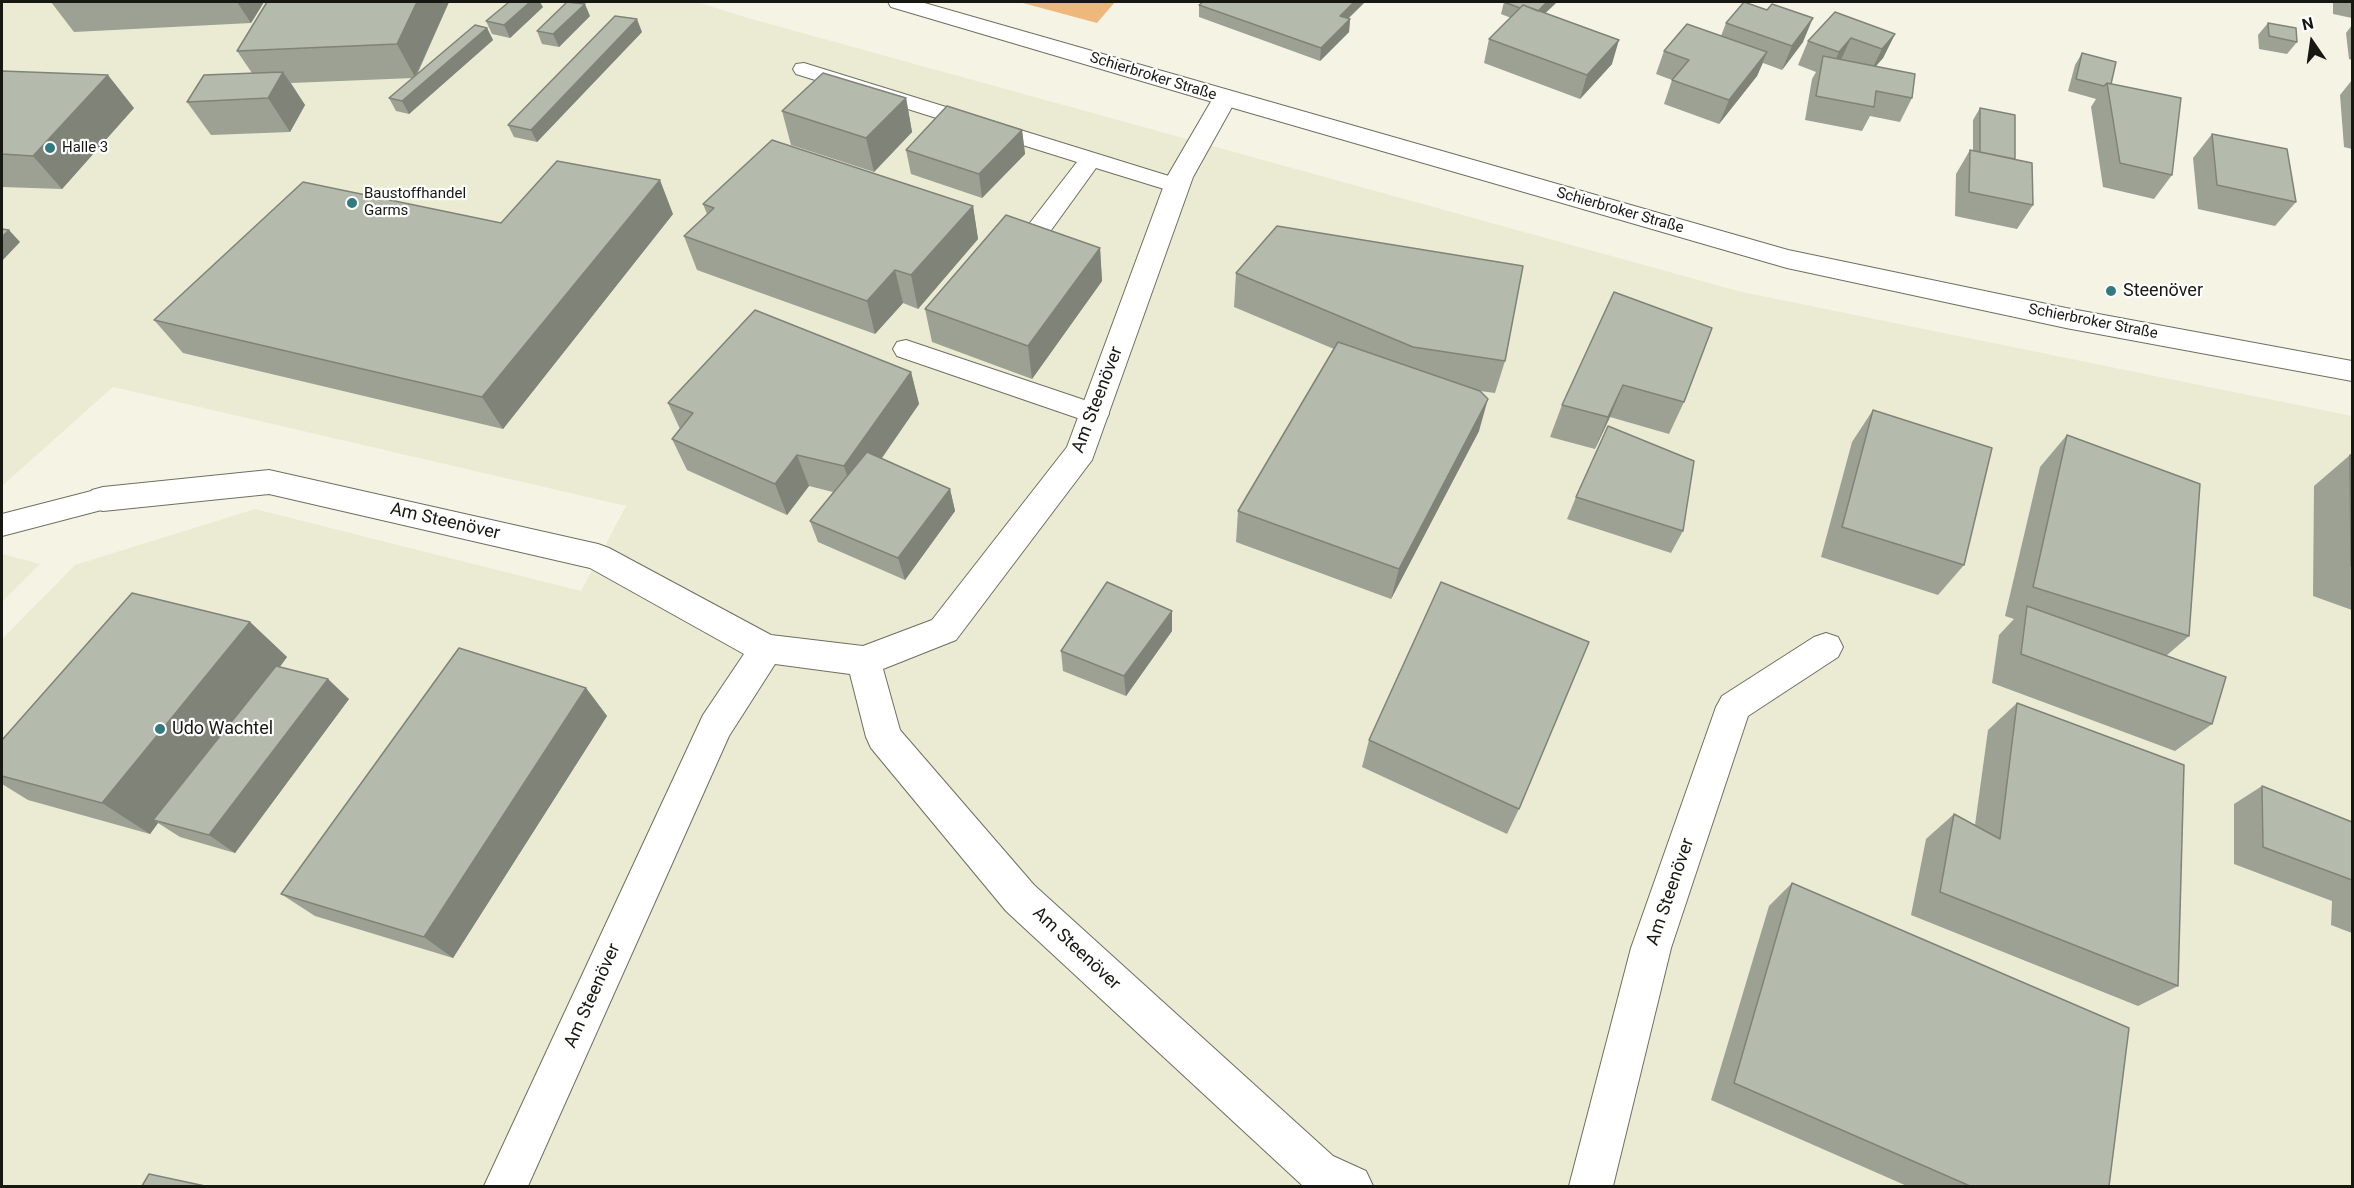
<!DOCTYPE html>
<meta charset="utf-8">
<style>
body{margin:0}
#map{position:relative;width:2354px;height:1188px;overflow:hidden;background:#f5f4e4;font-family:Roboto,sans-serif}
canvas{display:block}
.frame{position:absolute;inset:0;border:3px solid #181812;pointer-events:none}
.north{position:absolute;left:2282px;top:12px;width:60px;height:60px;-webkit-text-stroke:4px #fff;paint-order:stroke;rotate:347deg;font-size:16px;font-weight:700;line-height:24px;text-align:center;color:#181812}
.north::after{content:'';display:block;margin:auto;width:21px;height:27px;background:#181812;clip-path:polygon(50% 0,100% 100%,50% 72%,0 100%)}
</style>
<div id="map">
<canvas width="2354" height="1188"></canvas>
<div class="frame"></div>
<div class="north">N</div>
</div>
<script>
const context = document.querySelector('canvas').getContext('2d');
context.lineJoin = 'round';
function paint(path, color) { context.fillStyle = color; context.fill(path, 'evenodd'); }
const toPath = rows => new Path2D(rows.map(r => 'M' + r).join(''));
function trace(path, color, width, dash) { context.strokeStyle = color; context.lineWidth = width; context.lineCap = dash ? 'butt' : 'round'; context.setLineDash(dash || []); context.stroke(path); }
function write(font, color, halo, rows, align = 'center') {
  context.font = font + ' Roboto,sans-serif'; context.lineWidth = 4.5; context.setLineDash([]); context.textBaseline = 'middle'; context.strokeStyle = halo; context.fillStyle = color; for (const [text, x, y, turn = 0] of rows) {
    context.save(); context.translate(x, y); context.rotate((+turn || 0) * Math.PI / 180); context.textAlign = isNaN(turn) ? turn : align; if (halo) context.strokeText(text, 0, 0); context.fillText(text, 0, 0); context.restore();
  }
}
paint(toPath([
 [2,2,697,2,748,18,1742,292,2352,416,2352,1186,2,1186,2,639,75,565,255,509,581,591,626,506,113,387,2,486],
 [2,554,40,564,2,602]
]), '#ebebd3');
paint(toPath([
 [1019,2,1115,2,1097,23]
]), '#eeb87d');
const service = toPath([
 [804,63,1185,181,1189,186,1185,191,1177,193,1096,168,1044,240,1035,242,1026,240,1023,234,1026,228,1077,162,796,74,793,69,796,64,804,63],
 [906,340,1105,407,1109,414,1105,421,1095,424,897,356,893,349,897,342,906,340],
 [103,488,113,491,117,499,113,507,2,536,2,514,103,488]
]);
const minor = toPath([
 [1225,91,1234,93,1237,98,1193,177,1092,460,956,640,883,669,900,730,1034,885,1333,1156,1366,1171,1373,1186,1303,1186,1006,911,871,748,866,737,850,674,775,664,729,736,528,1186,484,1186,703,715,744,654,590,568,269,494,103,511,92,508,87,499,92,490,103,487,269,470,598,544,609,548,771,635,863,646,932,620,1067,447,1167,177,1213,98,1216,93,1225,91],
 [1826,633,1838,637,1843,647,1838,657,1748,716,1671,948,1613,1186,1569,1186,1631,948,1716,707,1722,696,1814,637,1826,633]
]);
const secondary = toPath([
 [888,2,921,2,1788,250,2066,308,2352,361,2352,381,2066,328,1787,268,1216,103,891,7,888,2]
]);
trace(service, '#6f6f61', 2);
trace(minor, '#6f6f61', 2);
trace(secondary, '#6f6f61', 2);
paint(service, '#fff');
paint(minor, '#fff');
paint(secondary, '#fff');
paint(toPath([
 [51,2,264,2,251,23,74,32],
 [449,2,417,75,487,28,493,40,409,114,396,111,389,98,413,78,291,83,305,105,290,132,211,135,187,102,252,73,237,51],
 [1203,2,1365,2,1348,19,1350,19,1349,32,1320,61,1199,17,1199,5],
 [1504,2,1557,2,1545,13,1612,64,1580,99,1484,63,1489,39,1511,18,1501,14],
 [2333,2,2352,2,2352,18,2333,14],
 [543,7,510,38,492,34,486,21],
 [590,16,559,47,542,44,537,31],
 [1726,23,1803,42,1782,70,1763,63,1757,76,1719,124,1664,104,1672,80,1656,74,1664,51,1721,36],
 [2268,23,2297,42,2287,54,2259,49,2258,35],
 [2352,25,2352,60,2349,59,2346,33],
 [642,32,537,142,514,137,508,125],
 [1895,34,1883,58,1876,66,1912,98,1900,122,1870,116,1862,131,1805,120,1812,79,1816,72,1798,65,1808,41],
 [2082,53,2111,84,2172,175,2154,199,2103,187,2091,107,2096,99,2068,91,2075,65],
 [2,71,134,108,62,189,2,187],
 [2352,80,2352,149,2344,147,2340,95],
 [906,98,912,132,874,172,791,145,782,111],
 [1980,108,2015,159,2033,205,2017,229,1955,216,1956,174,1970,150,1973,151,1973,120],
 [1022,130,1025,154,982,198,911,174,906,150],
 [2212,134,2296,202,2275,226,2198,209,2193,158],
 [703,204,973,206,978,239,918,309,903,303,875,334,697,270,684,236,707,214],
 [673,214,503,429,183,353,154,320,501,223],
 [1100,248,1102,281,1032,379,932,342,925,309],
 [1236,273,1505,361,1495,393,1480,391,1479,431,1391,599,1236,542,1238,511,1334,349,1234,307],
 [1712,328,1684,402,1669,434,1610,417,1595,449,1550,437,1562,405],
 [911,372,919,404,882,458,950,489,955,511,905,580,818,542,810,521,833,492,809,486,787,515,687,470,672,439,680,429,668,403],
 [1873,410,1964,565,1938,595,1821,557,1852,442],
 [2067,435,2189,636,2166,656,2212,724,2175,751,1992,683,1999,635,2014,619,2005,616,2040,467],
 [2350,455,2352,455,2352,610,2313,596,2314,486],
 [1576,497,1683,531,1671,553,1567,519],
 [1172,611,1172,631,1126,696,1063,671,1061,651],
 [250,622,287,657,280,667,349,699,235,853,180,837,158,823,150,834,28,800,2,784,2,740],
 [586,688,607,716,453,958,315,916,281,894],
 [2017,703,2178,986,2138,1006,1911,915,1926,839,1954,814,1975,825,1988,730],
 [1369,740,1519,809,1507,834,1362,767],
 [2262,786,2352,822,2352,933,2331,925,2332,901,2234,864,2234,804],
 [1792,883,2109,1186,1907,1186,1711,1100,1769,906]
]), '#9ca194');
paint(toPath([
 [237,2,264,2,251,23],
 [417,2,449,2,415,77,397,44],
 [530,2,540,2,543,7,510,38,504,25],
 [1354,2,1365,2,1338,28,1340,16],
 [1547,2,1557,2,1532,26,1535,13],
 [585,4,590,16,559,47,553,34],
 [1813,18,1803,42,1782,70,1792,46],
 [637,19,642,32,537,142,531,130],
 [1350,19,1349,32,1320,61,1321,48],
 [487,28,493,40,409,114,402,101],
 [1895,34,1883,58,1870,73,1882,49],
 [1851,38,1840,62,1828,76,1839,52],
 [1619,40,1612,64,1580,99,1587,75],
 [1767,52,1757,76,1719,124,1729,100],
 [283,72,305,105,290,132,268,98],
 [108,75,134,108,62,189,33,156],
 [906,98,912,132,874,172,866,138],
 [1022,130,1025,154,982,198,979,174],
 [660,180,673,214,503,429,482,397],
 [973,206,978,239,918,309,911,275],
 [9,230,20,242,2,261,2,237],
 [1100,248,1102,281,1032,379,1028,346],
 [895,270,903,303,875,334,867,301],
 [911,372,919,404,854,498,844,466],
 [1623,385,1610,417,1595,449,1608,417],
 [1488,399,1479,431,1391,599,1399,569],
 [797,455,809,486,787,515,775,484],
 [950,489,955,511,905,580,898,558],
 [1172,611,1172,631,1126,696,1124,676],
 [250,622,287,657,160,821,153,820,158,823,150,834,102,803],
 [328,679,349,699,235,853,209,835],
 [586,688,607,716,453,958,424,937]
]), '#7f8378');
const building = toPath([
 [267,2,417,2,397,44,237,51,267,2],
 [509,2,530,2,504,25,486,21,509,2],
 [567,2,585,4,553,34,537,31,567,2],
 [1203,2,1354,2,1340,16,1350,19,1321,48,1199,5,1203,2],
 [1504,2,1547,2,1538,11,1523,5,1520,8,1504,2],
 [1744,2,1767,10,1772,4,1813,18,1792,46,1726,23,1744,2],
 [1523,5,1619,40,1587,75,1489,39,1523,5],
 [1835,12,1895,34,1882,49,1851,38,1839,52,1808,41,1835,12],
 [615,16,637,19,531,130,508,125,615,16],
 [2268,23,2296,28,2297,42,2269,36,2268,23],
 [1687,24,1767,52,1729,100,1672,80,1689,60,1664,51,1687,24],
 [475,25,487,28,402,101,389,98,475,25],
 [2082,53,2116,62,2111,84,2107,83,2104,86,2076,79,2082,53],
 [1823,56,1915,74,1912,98,1876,91,1874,107,1816,96,1823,56],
 [2,71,108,75,33,156,2,154,2,71],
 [283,72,268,98,187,102,204,75,283,72],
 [823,73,906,98,866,138,782,111,823,73],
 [2107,83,2181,98,2172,175,2120,163,2107,83],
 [947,106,1022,130,979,174,906,150,947,106],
 [1980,108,2015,115,2015,159,1980,152,1980,108],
 [2212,134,2287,149,2296,202,2217,185,2212,134],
 [772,140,973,206,911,275,895,270,867,301,684,236,714,208,703,204,772,140],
 [1970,150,2032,163,2033,205,1969,192,1970,150],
 [557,161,660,180,482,397,154,320,303,182,501,223,557,161],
 [1006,215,1100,248,1028,346,925,309,1006,215],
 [1277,226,1523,266,1505,361,1413,347,1236,273,1277,226],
 [2,229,9,230,2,237,2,229],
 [1614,292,1712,328,1684,402,1623,385,1608,417,1562,405,1614,292],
 [755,310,911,372,844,466,797,455,775,484,672,439,693,413,668,403,755,310],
 [1338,342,1480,391,1488,399,1399,569,1238,511,1338,342],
 [1873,410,1992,448,1964,565,1842,527,1873,410],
 [1608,426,1694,461,1683,531,1576,497,1608,426],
 [2067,435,2200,484,2189,636,2033,587,2067,435],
 [867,452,950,489,898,558,810,521,867,452],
 [2350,455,2352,455,2352,567,2351,566,2350,455],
 [1107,582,1172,611,1124,676,1061,651,1107,582],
 [1441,582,1589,642,1519,809,1369,740,1441,582],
 [132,593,250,622,102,803,2,776,2,740,132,593],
 [2027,606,2226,677,2212,724,2021,654,2027,606],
 [459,648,586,688,424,937,281,894,459,648],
 [276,666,328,679,209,835,153,820,276,666],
 [2017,703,2184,765,2178,986,1940,892,1954,814,2000,839,2017,703],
 [2262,786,2352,822,2352,880,2263,847,2262,786],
 [1792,883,2129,1028,2109,1186,1970,1186,1734,1083,1792,883],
 [149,1174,205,1186,142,1186,149,1174]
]);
paint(building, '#b5bbac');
trace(building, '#7f8378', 1.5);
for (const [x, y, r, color] of [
 [50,148,6,"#317a7f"],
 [352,203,6,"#317a7f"],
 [2111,291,6,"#317a7f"],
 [160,729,6,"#317a7f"]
]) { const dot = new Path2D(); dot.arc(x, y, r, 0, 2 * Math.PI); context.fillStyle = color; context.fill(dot); trace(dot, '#fff', 2); }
write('15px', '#181812', '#fff', [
 ["Schierbroker Straße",1153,77,17],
 ["Schierbroker Straße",1620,211,16],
 ["Schierbroker Straße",2093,322,11]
]);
write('15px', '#181812', '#fff', [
 ["Halle 3",62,148],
 ["Baustoffhandel",364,194],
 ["Garms",364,211]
], 'left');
write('18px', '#181812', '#fff', [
 ["Steenöver",2123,291],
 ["Udo Wachtel",172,729]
], 'left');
write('18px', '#181812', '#fff', [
 ["Am Steenöver",1098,400,-69],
 ["Am Steenöver",445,522,13],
 ["Am Steenöver",1671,892,-71],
 ["Am Steenöver",1076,949,43],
 ["Am Steenöver",593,996,-66]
]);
</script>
